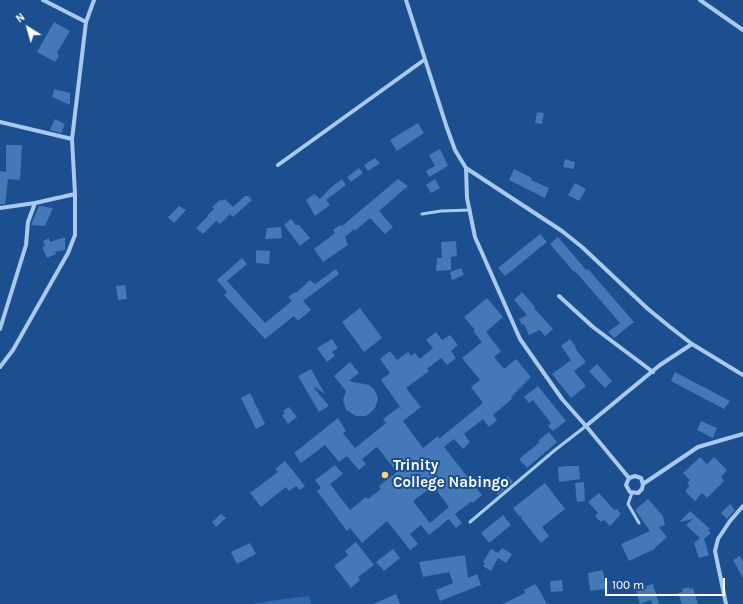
<!DOCTYPE html>
<style>
body{margin:0}
#map{position:relative;width:743px;height:604px;overflow:hidden;background:#1b4f8f;font-family:Karla,sans-serif}
canvas{display:block}
.north{position:absolute;left:8px;top:8px;width:40px;height:40px;-webkit-text-stroke:3px #1b4f8f;paint-order:stroke;rotate:323deg;font-size:11px;font-weight:700;line-height:16px;text-align:center;color:#fff}
.north::after{content:'';display:block;margin:auto;width:14px;height:18px;background:#fff;clip-path:polygon(50% 0,100% 100%,50% 72%,0 100%)}
.scale{position:absolute;left:605px;top:578px;width:120px;height:18px;box-sizing:border-box;border:2px solid #fff;border-top:0;padding-left:5px;font-size:12px;line-height:14px;white-space:nowrap;color:#fff;-webkit-text-stroke:3px #1b4f8f;paint-order:stroke}
</style>
<div id="map">
<canvas width="743" height="604"></canvas>
<div class="north">N</div>
<div class="scale">100 m</div>
</div>
<script>
const context = document.querySelector('canvas').getContext('2d');
context.lineJoin = 'round';
function paint(path, color) { context.fillStyle = color; context.fill(path, 'evenodd'); }
const toPath = rows => new Path2D(rows.map(r => 'M' + r).join(''));
function trace(path, color, width, dash) { context.strokeStyle = color; context.lineWidth = width; context.lineCap = dash ? 'butt' : 'round'; context.setLineDash(dash || []); context.stroke(path); }
function write(font, color, halo, rows, align = 'center') {
  context.font = font + ' Karla,sans-serif'; context.lineWidth = 4; context.setLineDash([]); context.textBaseline = 'middle'; context.strokeStyle = halo; context.fillStyle = color; for (const [text, x, y, turn = 0] of rows) {
    context.save(); context.translate(x, y); context.rotate((+turn || 0) * Math.PI / 180); context.textAlign = isNaN(turn) ? turn : align; if (halo) context.strokeText(text, 0, 0); context.fillText(text, 0, 0); context.restore();
  }
}
paint(toPath([
 [309,596,311,604,252,604,277,600]
]), '#2e69ad');
paint(toPath([
 [54,22,70,31,57,53,59,56,55,62,37,52],
 [54,89,70,93,70,105,52,97],
 [537,112,544,113,542,124,535,123],
 [55,119,65,124,61,133,50,130],
 [418,123,424,133,397,151,390,140],
 [6,145,22,145,20,180,8,179,5,204,0,204,0,171,6,172],
 [440,149,448,166,429,177,426,171,435,166,429,155],
 [375,158,380,163,368,171,364,165],
 [565,159,575,162,574,169,563,167],
 [359,168,363,173,351,182,347,177],
 [514,169,532,178,531,180,549,188,545,198,509,180],
 [342,179,346,185,326,200,330,205,315,216,306,200,314,194,320,199,329,189],
 [398,179,408,186,379,211,393,227,385,234,370,218,355,231,354,229,345,237,348,245,323,262,314,249,335,233,333,230,340,225,342,226],
 [435,179,440,188,431,193,426,185],
 [575,183,586,189,579,201,568,195],
 [245,196,248,196,252,200,233,217,230,214,220,224,216,221,203,234,196,228,208,216,207,216,214,209,212,207,220,200,222,201,225,199,233,207],
 [39,206,53,208,45,226,31,225],
 [179,206,186,210,174,223,168,217],
 [291,219,296,225,299,225,310,238,300,246,284,225],
 [281,227,282,238,265,239,267,228],
 [540,234,547,242,505,276,498,268],
 [65,237,65,250,55,252,56,254,47,258,42,247,45,246,43,241,49,238,50,242],
 [558,237,586,270,588,269,634,322,614,338,608,332,620,323,575,271,574,272,550,244],
 [456,241,457,256,451,257,451,270,436,271,437,258,442,258,441,242],
 [256,250,270,251,269,264,256,263],
 [242,258,247,264,227,281,265,323,292,301,288,297,295,292,296,293,310,280,315,284,336,269,339,274,303,301,311,310,298,321,294,316,265,339,224,295,227,292,217,280],
 [461,268,464,275,452,280,450,272],
 [125,285,127,299,118,300,116,286],
 [522,292,535,307,534,308,553,329,545,336,540,330,529,335,524,324,522,325,519,319,527,315,514,300],
 [487,298,503,317,486,332,501,351,494,357,504,369,516,359,531,377,511,397,512,399,493,415,497,420,489,427,483,419,464,434,470,442,463,449,454,439,444,447,482,495,473,503,472,501,455,514,462,523,456,528,449,519,429,535,421,525,410,534,418,544,410,550,387,521,362,543,350,528,347,531,317,491,321,488,315,480,335,465,343,474,330,484,350,510,366,497,368,499,381,489,379,486,397,472,377,447,362,459,366,464,359,470,347,456,339,462,325,445,301,463,294,453,338,418,346,431,343,433,355,448,386,423,383,419,399,407,403,411,381,380,390,373,380,359,390,351,397,360,408,352,411,356,415,353,420,359,433,348,426,340,436,332,442,340,450,335,458,345,451,351,456,358,447,365,441,358,427,369,429,371,406,388,421,407,403,421,423,448,438,436,439,439,483,403,471,387,480,380,462,358,482,342,473,331,475,330,464,317],
 [433,486,449,507,430,523,413,501],
 [360,308,382,338,364,352,342,322],
 [332,339,338,348,332,352,335,356,327,362,317,348],
 [570,339,576,347,575,348,586,362,574,371,586,386,571,398,552,374,571,360,561,346],
 [350,362,359,373,349,381,369,385,374,389,377,395,378,399,375,408,369,414,365,416,356,416,346,410,343,400,346,391,334,376],
 [597,364,612,381,605,388,589,371],
 [311,369,325,394,315,387,314,388,329,406,319,412,298,376],
 [675,372,730,401,724,409,671,381],
 [538,386,566,421,553,431,548,426,551,423,533,400,529,403,524,397],
 [250,393,265,424,256,429,241,398],
 [289,407,297,417,288,424,282,415,285,414,283,411],
 [701,421,717,428,713,438,697,430],
 [549,432,557,442,527,468,519,459,540,442,538,441],
 [700,457,707,464,714,457,727,470,721,477,724,481,707,498,702,493,695,501,686,492,686,490,690,486,687,483,690,480,683,473],
 [285,461,305,486,300,490,296,486,289,491,286,487,261,507,250,493,278,472,275,469],
 [566,466,579,466,580,479,559,482,558,467],
 [508,476,513,482,498,495,493,487],
 [584,482,585,501,577,502,575,483],
 [545,483,565,509,542,527,549,536,541,543,521,518,523,515,520,517,513,508],
 [599,493,614,510,617,509,621,514,610,526,604,520,601,522,595,516,598,513,588,502],
 [648,499,663,516,665,525,659,527,667,537,655,548,655,549,629,561,621,544,650,531,635,510],
 [730,504,735,510,727,519,721,513],
 [690,511,710,529,708,530,711,533,704,539,709,555,699,558,694,543,700,538,686,525,693,519,679,522],
 [221,514,226,518,216,527,212,522],
 [503,515,511,525,489,543,481,533],
 [356,542,374,565,358,577,360,580,351,588,334,566,348,555,345,551],
 [250,543,256,554,237,564,231,552],
 [502,548,512,554,506,563,498,558,491,571,483,566,485,563,483,562,491,549,498,553],
 [393,549,400,558,384,571,376,562],
 [465,555,468,578,477,574,481,585,440,601,436,590,453,583,449,572,423,577,419,562],
 [740,556,743,562,743,578,733,560],
 [603,570,606,589,590,591,588,573],
 [562,580,563,591,551,592,550,581],
 [535,584,536,586,537,586,547,604,503,604,525,593,524,590],
 [653,584,659,604,652,604,651,600,640,604,636,591,647,588,646,586],
 [689,587,689,589,693,588,698,604,682,604,678,593,683,592,682,589],
 [396,594,400,604,373,604]
]), '#4478b7');
trace(toPath([
 [422,214,441,211,470,210],
 [632,493,628,504,639,523],
 [470,522,555,450,586,426]
]), '#a9c9ee', 3);
trace(toPath([
 [43,0,86,22],
 [406,0,447,128,455,150,466,168,562,231,582,247,648,309,670,327,692,344,743,375],
 [700,0,743,30],
 [0,122,72,139],
 [278,165,424,60],
 [466,168,467,198,475,237,520,339,562,399,586,426,660,365,692,344],
 [0,208,35,203,75,194],
 [559,296,593,327,653,372],
 [0,329,26,245,28,222,35,203],
 [0,367,13,350,68,253,75,235,75,194,72,139,86,22,94,0],
 [586,426,629,478],
 [643,484,641,478,635,476,629,478,626,485,630,492,638,493,642,489,643,484,698,447,743,434],
 [726,604,715,551,718,539,730,521,743,506]
]), '#a9c9ee', 4);
for (const [x, y, r, color] of [
 [385,475,4,"#ffd166"]
]) { const dot = new Path2D(); dot.arc(x, y, r, 0, 2 * Math.PI); context.fillStyle = color; context.fill(dot); trace(dot, '#1b4f8f', 1.5); }
write('bold 15px', '#fff', '#1b4f8f', [
 ["Trinity",393,466],
 ["College Nabingo",393,483]
], 'left');
</script>
